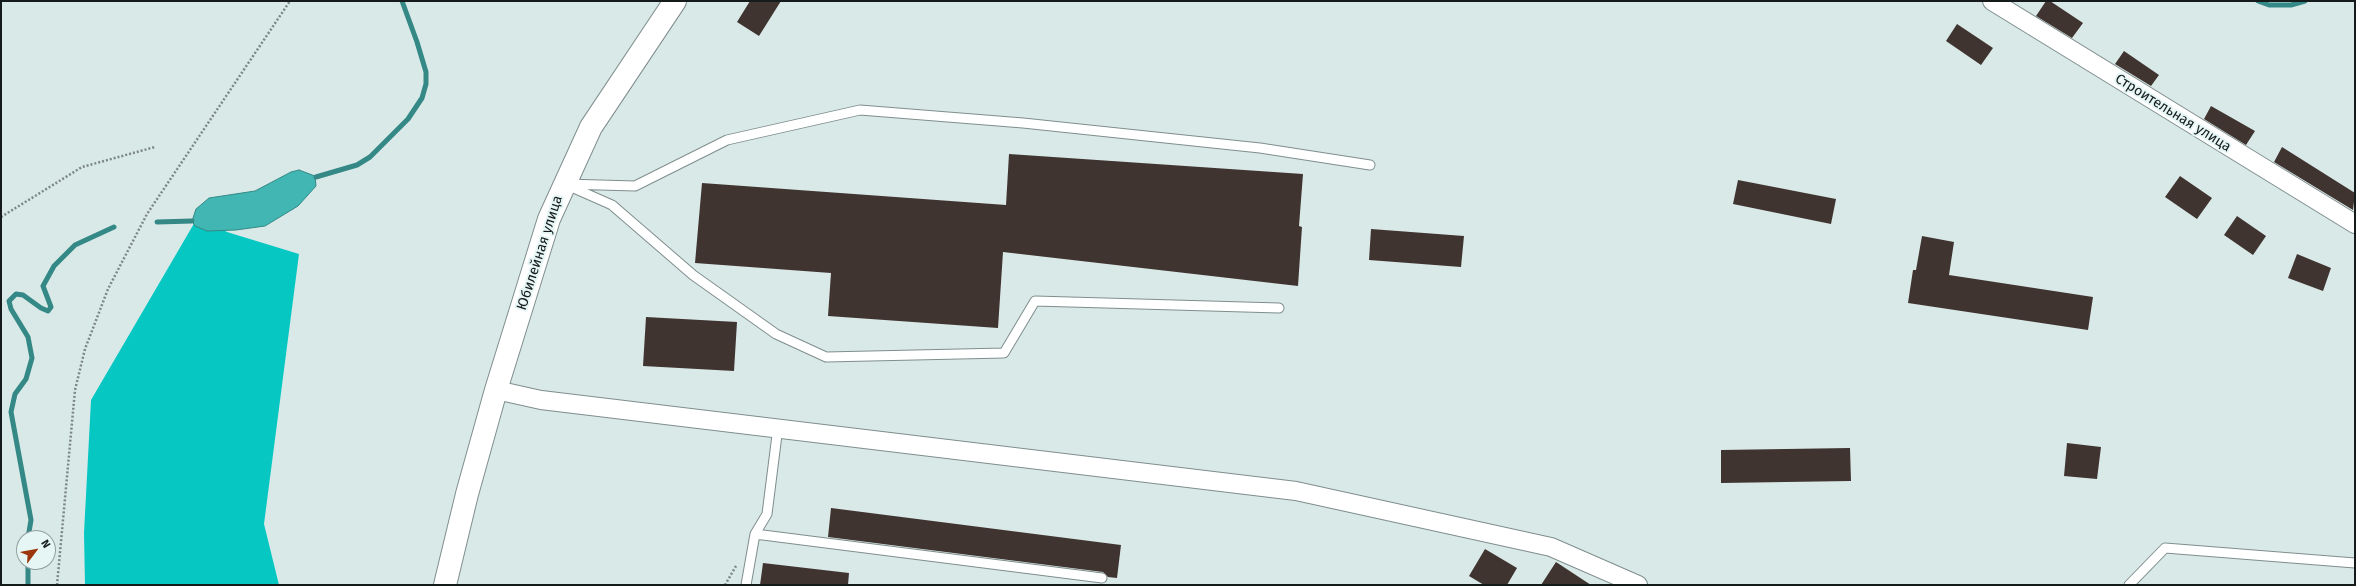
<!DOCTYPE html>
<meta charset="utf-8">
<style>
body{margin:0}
#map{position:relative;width:2356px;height:586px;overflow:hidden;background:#d9e9e8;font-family:"Fira Sans",sans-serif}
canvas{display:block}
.frame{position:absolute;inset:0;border:2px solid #151b1b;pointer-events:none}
.north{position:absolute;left:16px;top:530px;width:40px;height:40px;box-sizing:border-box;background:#e6f6f5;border:1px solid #929e9e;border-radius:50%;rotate:58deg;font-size:11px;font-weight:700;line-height:16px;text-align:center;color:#151b1b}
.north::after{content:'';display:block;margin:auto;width:14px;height:18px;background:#9c360d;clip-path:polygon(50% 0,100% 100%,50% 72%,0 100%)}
</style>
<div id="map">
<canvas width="2356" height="586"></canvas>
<div class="frame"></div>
<div class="north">N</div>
</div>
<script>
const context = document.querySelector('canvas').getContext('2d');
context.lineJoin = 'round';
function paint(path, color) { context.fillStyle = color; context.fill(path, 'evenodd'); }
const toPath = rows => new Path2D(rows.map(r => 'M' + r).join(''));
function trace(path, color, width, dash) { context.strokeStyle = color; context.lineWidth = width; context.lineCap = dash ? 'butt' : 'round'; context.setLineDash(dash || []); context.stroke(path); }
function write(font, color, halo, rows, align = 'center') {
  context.font = font + ' "Fira Sans",sans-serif'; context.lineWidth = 4; context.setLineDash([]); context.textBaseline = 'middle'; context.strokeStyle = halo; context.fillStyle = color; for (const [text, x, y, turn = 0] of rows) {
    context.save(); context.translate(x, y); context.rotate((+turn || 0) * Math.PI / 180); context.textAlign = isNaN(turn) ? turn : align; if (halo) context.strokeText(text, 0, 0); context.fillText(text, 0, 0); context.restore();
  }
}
paint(toPath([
 [199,215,227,232,299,254,264,524,279,585,85,585,84,533,91,400]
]), '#07c7c3');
const water = toPath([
 [299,170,315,176,316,186,298,206,265,226,236,230,207,231,195,226,192,221,196,209,209,198,255,191,291,172,299,170]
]);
paint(water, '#42b6b2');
trace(water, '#348885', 1);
trace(toPath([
 [2258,1,2269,5,2291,5,2305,1],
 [316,177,357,165,370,157,408,119,422,98,426,84,426,72,417,42,402,1],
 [157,222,192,221],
 [28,538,31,520,11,412,15,394,26,379,32,358,28,337,11,309,9,301,16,294,23,295,41,308,48,311,51,307,43,286,54,266,75,245,114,227],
 [28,562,28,585]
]), '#348885', 5);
paint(toPath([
 [750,1,781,1,759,36,737,22],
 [2046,1,2050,1,2083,23,2072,38,2036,16],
 [1957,24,1993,48,1981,65,1946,41],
 [2124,51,2159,75,2151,86,2115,64],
 [2211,106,2255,131,2246,145,2204,119],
 [2282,147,2355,193,2353,210,2274,162],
 [1009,154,1303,174,1299,226,1302,227,1298,286,1003,252,998,328,828,316,831,273,695,263,702,183,1006,205],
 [2180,176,2212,198,2197,219,2165,197],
 [1738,180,1836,199,1831,224,1733,204],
 [2237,216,2266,236,2253,255,2224,235],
 [1371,229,1464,236,1461,267,1369,260],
 [1922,236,1954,242,1949,275,2093,297,2088,330,1908,303,1913,270,1916,270],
 [2297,254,2331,268,2323,291,2288,278],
 [646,317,737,322,734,371,643,366],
 [2067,443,2101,447,2097,479,2064,476],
 [1850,448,1851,481,1721,483,1721,450],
 [831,508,1121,545,1117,578,1108,577,1103,572,828,537],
 [1485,549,1517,568,1507,585,1484,585,1469,576],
 [1556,562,1591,585,1541,585],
 [763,563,849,573,848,585,760,585]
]), '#403431');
const lane = toPath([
 [565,184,635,186,727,140,860,110,1023,123,1260,148,1370,165],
 [569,186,612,205,693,275,776,334,826,357,1004,353,1035,301,1279,308],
 [755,534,1102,578],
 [746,585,755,534,767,514,778,427],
 [2129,585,2165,548,2355,563]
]);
const street = toPath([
 [1992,1,2355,224],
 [496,390,541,400,1296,491,1551,547,1638,585]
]);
const secondary = toPath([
 [445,585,467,494,496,390,549,219,591,127,675,1]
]);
trace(lane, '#7f8e8d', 11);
trace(street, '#7f8e8d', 20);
trace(secondary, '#7f8e8d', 24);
trace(toPath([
 [1,217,82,167,155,147],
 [57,585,75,390,85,349,108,289,147,214,290,1],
 [725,585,736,566]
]), '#7c8786', 2.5, [2, 2]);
trace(lane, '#fff', 9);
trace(street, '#fff', 18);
trace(secondary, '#fff', 22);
write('14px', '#151b1b', '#e6f6f5', [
 ["Строительная улица",2173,113,32],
 ["Юбилейная улица",540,253,-72]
]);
</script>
